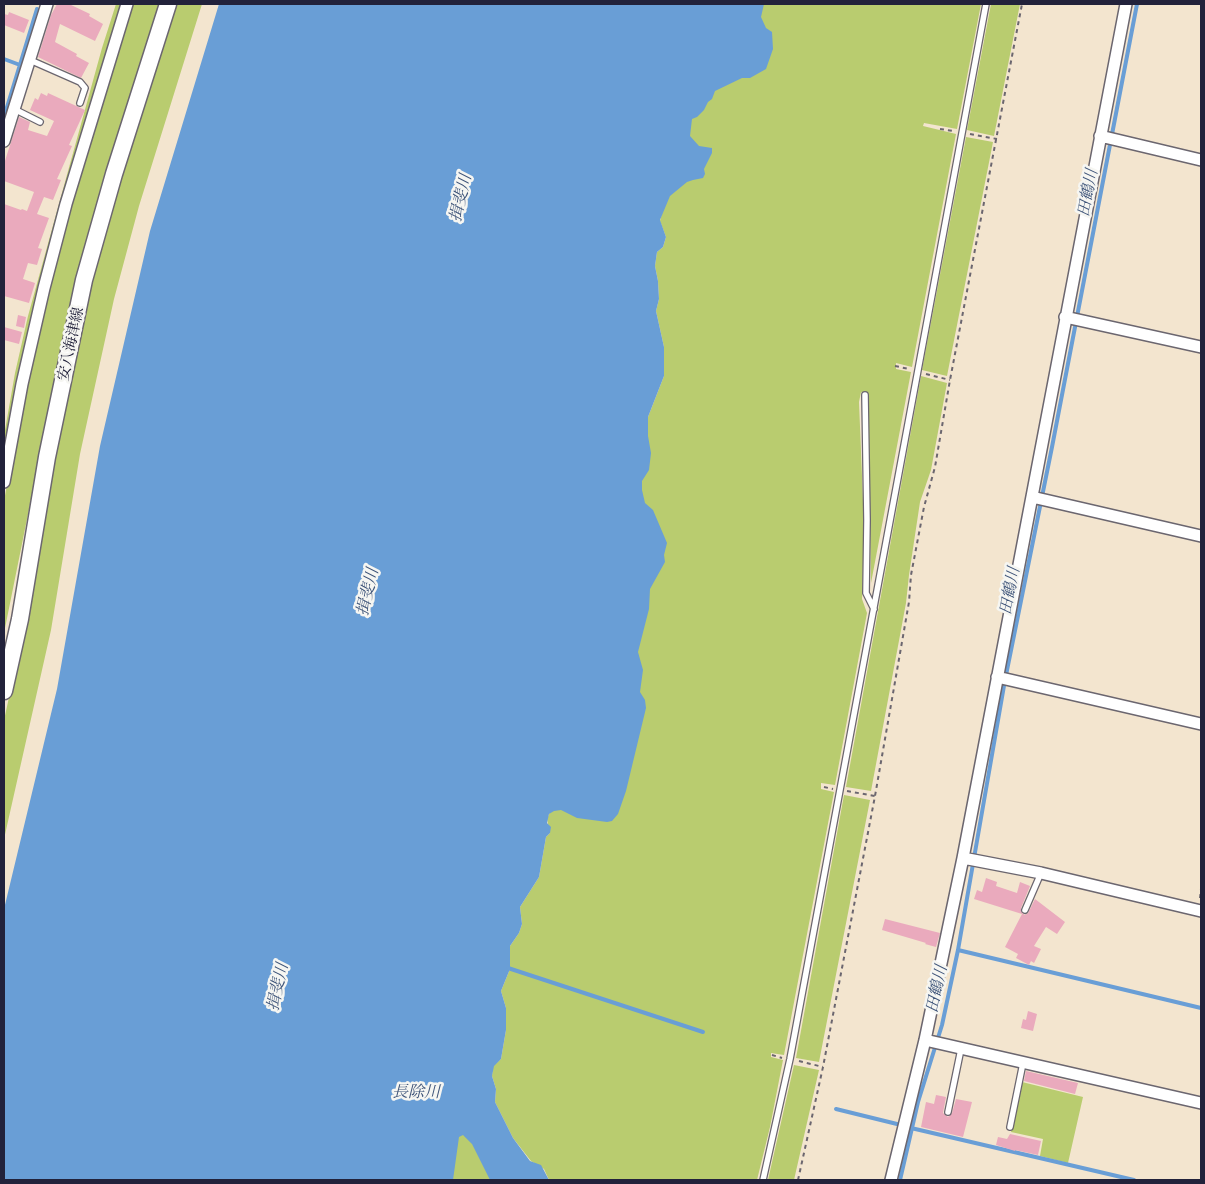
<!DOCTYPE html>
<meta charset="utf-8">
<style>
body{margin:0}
#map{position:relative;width:1205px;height:1184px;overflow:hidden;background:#f3e5cf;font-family:"Libre Caslon Text",serif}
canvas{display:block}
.frame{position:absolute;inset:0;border:5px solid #22223b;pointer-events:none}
</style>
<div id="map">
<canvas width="1205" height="1184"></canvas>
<div class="frame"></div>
</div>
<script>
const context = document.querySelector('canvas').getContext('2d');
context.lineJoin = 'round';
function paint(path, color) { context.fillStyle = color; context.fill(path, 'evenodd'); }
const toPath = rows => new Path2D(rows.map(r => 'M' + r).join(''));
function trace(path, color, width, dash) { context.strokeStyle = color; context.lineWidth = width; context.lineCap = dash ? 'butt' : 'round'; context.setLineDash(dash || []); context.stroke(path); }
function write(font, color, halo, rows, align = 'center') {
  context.font = font + ' "Libre Caslon Text","Noto Serif JP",serif'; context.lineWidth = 5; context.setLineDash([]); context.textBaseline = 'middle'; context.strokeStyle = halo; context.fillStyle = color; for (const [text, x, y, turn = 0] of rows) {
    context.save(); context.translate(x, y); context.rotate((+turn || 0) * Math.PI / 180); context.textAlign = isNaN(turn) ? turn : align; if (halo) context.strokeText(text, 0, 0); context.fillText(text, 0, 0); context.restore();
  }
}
paint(toPath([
 [116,4,124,4,41,286,4,467,4,436,15,373,28,316,102,48],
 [130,4,160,4,48,415,4,633,4,501,25,386,47,290],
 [174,4,202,4,139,206,114,299,80,454,51,630,4,839,4,720,25,625,54,458,93,280,120,176],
 [749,4,981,4,957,129,924,123,923,126,956,134,912,367,896,363,896,369,911,372,871,583,868,394,861,392,859,402,864,525,862,599,867,613,835,785,821,783,821,789,834,792,784,1055,771,1053,771,1057,783,1060,770,1127,757,1180,549,1180,544,1169,531,1161,513,1138,495,1102,496,1089,492,1076,493,1066,501,1059,506,1030,506,1008,501,991,510,969,510,946,519,933,522,924,520,907,539,877,546,837,550,833,547,819,576,752,648,436,648,417,664,376,664,347,656,311,659,299,658,281,655,266,657,252,663,247,666,237,660,221,680,139],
 [991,4,1020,4,994,136,967,130],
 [966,137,993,142,947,376,922,370],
 [921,376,947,383,931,470,920,502,909,575,906,603,871,791,846,787],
 [844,795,870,800,819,1062,796,1058],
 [794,1065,819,1070,794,1180,768,1180],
 [1022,1082,1083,1097,1068,1163,1040,1156,1043,1139,1011,1132],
 [461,1114,494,1180,440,1180]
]), '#b9cc6f');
paint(toPath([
 [219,4,764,4,761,17,766,28,772,32,773,49,766,69,750,78,742,78,715,91,712,99,708,102,704,110,697,117,692,119,690,136,699,146,712,148,712,153,704,169,705,174,703,178,693,180,687,182,670,196,660,220,666,237,663,247,657,252,655,266,658,281,659,299,656,311,664,347,664,376,648,417,648,436,651,453,649,470,642,481,642,490,645,503,653,510,667,543,664,555,665,562,650,589,649,609,638,652,643,670,640,692,645,700,646,708,626,791,618,814,612,821,607,822,577,818,561,810,554,811,549,814,547,823,551,827,550,833,546,837,539,877,520,907,522,924,519,933,510,946,510,969,501,991,506,1008,506,1030,501,1059,494,1066,492,1076,496,1089,495,1102,513,1138,530,1161,541,1165,549,1180,490,1180,472,1144,463,1135,459,1137,453,1180,4,1180,4,909,57,689,100,446,150,231]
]), '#699ed6');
trace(toPath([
 [4,59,20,65],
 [4,117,37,9],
 [958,950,1201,1008],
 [508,968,703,1032],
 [836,1109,897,1124],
 [911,1128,1134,1180],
 [900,1180,918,1102,942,1025,958,950,1005,680,1052,447,1137,4]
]), '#699ed6', 4);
paint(toPath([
 [57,4,69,4,90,14,89,16,103,24,95,41,60,24,55,42,77,54,76,56,89,63,81,78,38,57,51,15],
 [9,12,29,20,24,33,4,25,4,14,8,15],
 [41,93,47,96,48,93,85,110,69,145,72,146,57,179,61,180,53,200,44,197,37,214,49,218,38,248,42,249,37,265,28,263,23,279,35,283,29,303,4,296,4,204,21,210,22,209,27,211,34,192,4,181,4,164,19,117,30,122,28,130,47,136,54,121,30,110,35,98,38,100],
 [18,315,26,317,24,328,16,326],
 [4,327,22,332,19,344,4,340],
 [986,878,997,882,996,886,1017,893,1020,882,1030,886,1021,908,1022,913,1025,915,1028,913,1035,899,1065,922,1057,934,1046,927,1034,946,1041,949,1034,963,1031,961,1029,965,1016,958,1018,954,1005,947,1022,914,974,899,977,890,982,892],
 [885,919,940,933,936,947,925,944,926,943,882,930],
 [1028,1011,1037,1014,1033,1031,1021,1028,1023,1019,1026,1020],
 [1026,1071,1078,1083,1075,1094,1024,1081],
 [936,1095,946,1097,943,1113,948,1117,952,1113,956,1099,972,1102,963,1137,921,1127,926,1102,934,1104],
 [1010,1134,1041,1141,1038,1155,1015,1150,1015,1151,996,1145,998,1137,1007,1139]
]), '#eaaabd');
const service = toPath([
 [30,60,80,82,85,88,80,103],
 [14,109,40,122],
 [865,395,867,520,866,593,874,609],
 [1025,910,1041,873],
 [948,1112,961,1049],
 [1010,1127,1023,1063],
 [763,1180,790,1059,986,4]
]);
const minor = toPath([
 [1100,136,1201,160],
 [4,141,47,4],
 [1065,317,1201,347],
 [4,482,22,384,44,288,66,204,127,4],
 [1032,497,1201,536],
 [997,677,1201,724],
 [963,858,1041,873,1201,911],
 [925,1040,1201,1103],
 [891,1180,925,1040,963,858,1126,4]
]);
const secondary = toPath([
 [4,691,20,619,47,457,84,280,114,174,168,4]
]);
trace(service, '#6b666f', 8);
trace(minor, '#6b666f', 14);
trace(secondary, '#6b666f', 19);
trace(toPath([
 [940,129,953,131],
 [970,134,997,139],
 [895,366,909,369],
 [926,374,950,380],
 [824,787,833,789],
 [847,791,875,796],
 [1200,898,1201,889],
 [772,1055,782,1058],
 [799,1061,823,1067],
 [798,1180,823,1067,875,796,909,602,911,575,924,507,935,467,950,380,1022,4]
]), '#6b666f', 2, [4, 4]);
trace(service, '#fff', 5.5);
trace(minor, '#fff', 11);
trace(secondary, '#fff', 16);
write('15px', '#22223b', '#f6f6f2', [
 ["安八海津線",71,344,-78]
]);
write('italic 16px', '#3e5479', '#f6f6f2', [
 ["田鶴川",1088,193,-79],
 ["揖斐川",461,198,-77],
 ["田鶴川",1010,591,-79],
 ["揖斐川",368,592,-77],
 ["揖斐川",278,987,-78],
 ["田鶴川",937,989,-78],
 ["長除川",416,1092]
]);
</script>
